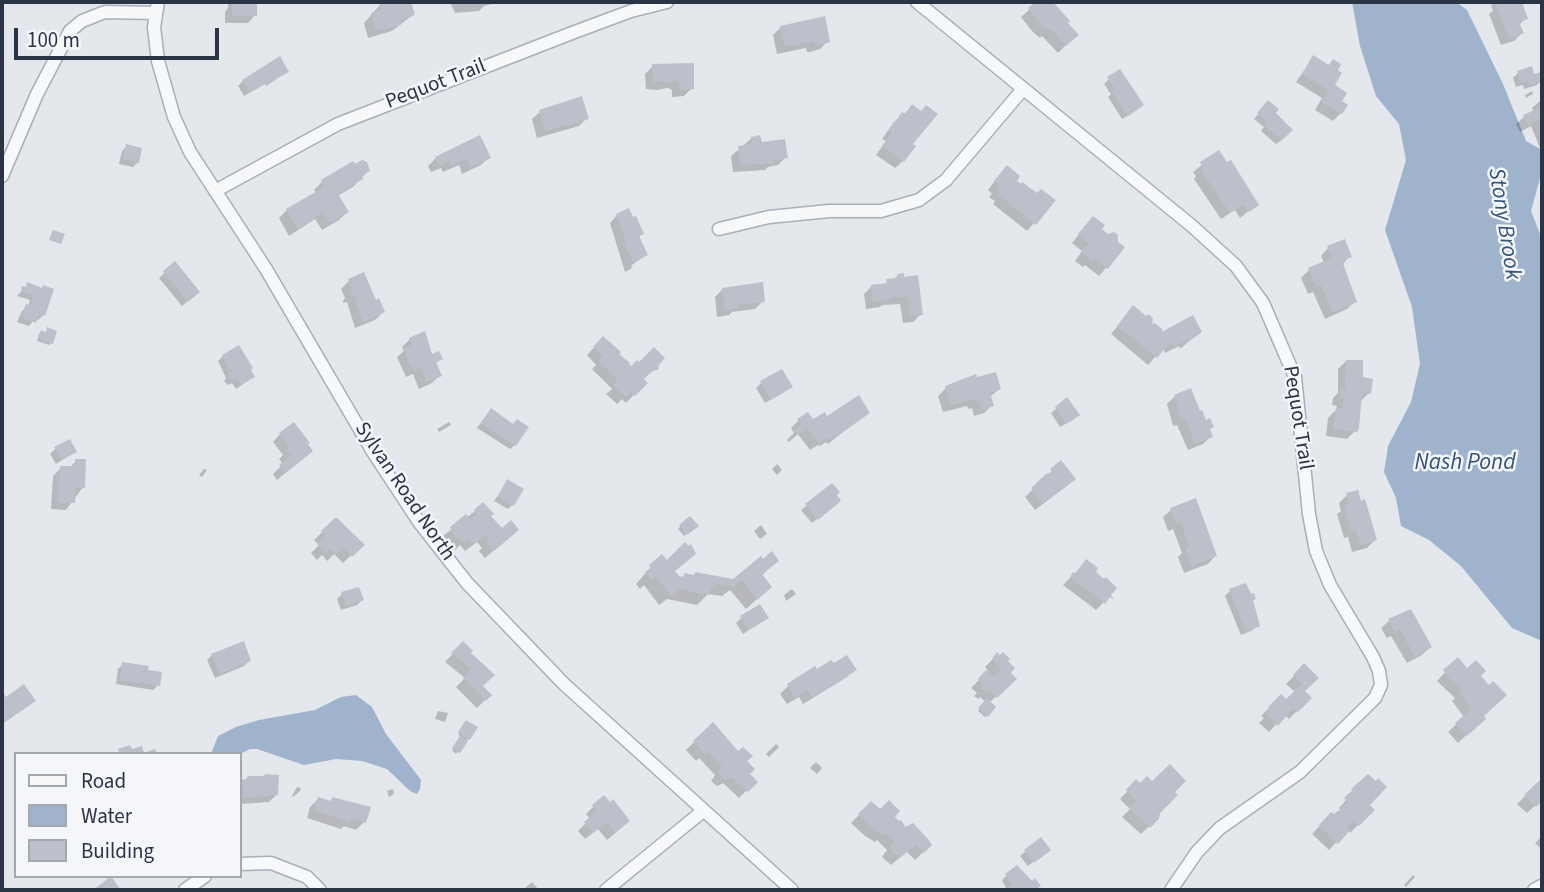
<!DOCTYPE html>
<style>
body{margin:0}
#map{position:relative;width:1544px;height:892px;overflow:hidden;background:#e4e7ec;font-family:"Source Sans 3",sans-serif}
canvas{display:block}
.frame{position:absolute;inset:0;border:4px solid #2b3445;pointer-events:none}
.legend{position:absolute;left:14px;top:752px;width:228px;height:126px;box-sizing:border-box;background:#f4f6f9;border:2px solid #a4a8b1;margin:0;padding:9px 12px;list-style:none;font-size:21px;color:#2b3445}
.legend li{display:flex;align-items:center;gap:14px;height:35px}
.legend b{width:35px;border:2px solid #a4a8b1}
.scale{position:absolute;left:14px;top:28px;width:205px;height:32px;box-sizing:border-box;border:4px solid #2b3445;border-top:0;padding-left:9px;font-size:21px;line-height:24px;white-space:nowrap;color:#2b3445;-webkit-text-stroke:5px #f4f6f9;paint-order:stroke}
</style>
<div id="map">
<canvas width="1544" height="892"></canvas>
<div class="frame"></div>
<ul class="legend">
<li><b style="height:9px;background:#f7f8fa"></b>Road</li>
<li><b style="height:19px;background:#9fb4cc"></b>Water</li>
<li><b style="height:19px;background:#bbc0ca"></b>Building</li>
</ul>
<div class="scale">100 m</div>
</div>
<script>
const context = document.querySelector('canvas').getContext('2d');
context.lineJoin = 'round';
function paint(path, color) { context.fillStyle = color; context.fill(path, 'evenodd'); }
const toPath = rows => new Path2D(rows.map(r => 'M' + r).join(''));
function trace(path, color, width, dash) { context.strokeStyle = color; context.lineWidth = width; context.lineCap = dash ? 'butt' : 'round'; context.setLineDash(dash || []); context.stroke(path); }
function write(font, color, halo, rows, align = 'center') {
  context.font = font + ' "Source Sans 3",sans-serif'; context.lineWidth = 5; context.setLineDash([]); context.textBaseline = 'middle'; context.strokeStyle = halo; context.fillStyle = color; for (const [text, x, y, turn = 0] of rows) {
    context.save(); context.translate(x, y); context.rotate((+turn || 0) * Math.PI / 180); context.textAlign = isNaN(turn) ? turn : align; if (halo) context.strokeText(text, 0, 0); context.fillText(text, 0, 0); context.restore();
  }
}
paint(toPath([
 [1352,2,1456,2,1467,10,1503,84,1526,141,1542,150,1542,171,1531,211,1542,239,1542,641,1512,628,1461,566,1429,540,1401,526,1396,498,1384,472,1388,446,1411,402,1420,364,1412,307,1385,230,1406,160,1399,124,1376,96,1360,46],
 [356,695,372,707,386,734,421,780,420,789,417,794,410,791,387,769,362,761,336,759,304,765,257,749,250,749,240,754,211,754,218,736,236,727,259,720,315,710,341,697]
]), '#9fb4cc');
paint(toPath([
 [228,2,256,2,255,15,248,23,225,23,225,12,228,8],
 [391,2,401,2,401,4,409,2,413,15,392,31,368,38,364,23,380,5],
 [450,2,501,2,484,6,479,11,455,13],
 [1038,2,1052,2,1076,35,1058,53,1042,36,1040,38,1032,31,1021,17],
 [1494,2,1520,2,1526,18,1519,25,1522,33,1514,41,1501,45,1489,14,1493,11,1491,5],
 [781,27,828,41,820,49,810,52,807,52,806,48,777,54,773,35],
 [1313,58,1328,66,1333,61,1332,86,1340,102,1341,113,1333,121,1315,110,1322,98,1296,82],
 [653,66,692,88,684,96,672,97,672,90,668,88,656,90,646,89,645,74],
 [287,72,266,86,265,84,244,96,238,86,243,81],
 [1518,73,1533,77,1542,80,1537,85,1524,89,1523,85,1516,87,1513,78],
 [1109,79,1137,110,1122,119,1108,97,1111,94,1104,84],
 [1532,91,1533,94,1526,98,1525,95],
 [1542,99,1542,153,1531,126,1520,132,1516,124,1524,117,1534,112,1532,108],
 [1268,103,1282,140,1276,144,1261,131,1264,127,1254,119],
 [912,107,911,144,903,161,895,168,876,155,886,141,882,139,894,122],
 [540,112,587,118,579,126,537,138,532,119],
 [752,138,760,144,786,157,778,165,768,167,765,170,733,172,731,156],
 [127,146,138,162,133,167,119,164,122,151],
 [1218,152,1257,204,1240,218,1235,210,1221,219,1194,179,1196,176,1193,172],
 [489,157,481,165,462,174,459,165,443,172,441,168,431,172,428,166,436,158],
 [352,163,368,171,353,187,337,196,347,212,339,220,322,230,315,219,289,236,279,218,287,210,316,193,314,190,322,182],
 [999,175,1014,181,1034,223,1027,231,993,204,995,201,989,197,992,194,988,190],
 [617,215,642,234,638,238,646,255,632,265,631,269,625,272,610,223],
 [1086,226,1100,229,1123,248,1099,276,1085,265,1083,267,1075,261,1082,251,1072,243],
 [1328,248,1350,256,1343,264,1355,301,1347,309,1325,319,1313,292,1308,294,1301,278,1309,270,1324,263,1321,256],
 [175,263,198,292,182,306,159,278],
 [364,275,375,302,383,312,375,320,355,328,347,302,343,303,343,301,345,298,341,289,349,281],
 [898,276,921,314,913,322,903,323,900,304,883,305,880,307,866,309,864,294,872,286,883,285],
 [28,284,41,289,43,315,38,320,35,319,29,326,17,322,22,311,28,306,30,300,17,296],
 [723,289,763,301,755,309,732,312,729,315,717,317,715,297],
 [1126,316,1149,326,1154,325,1164,333,1200,332,1180,349,1179,346,1165,353,1163,348,1148,365,1111,334],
 [48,329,51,343,49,345,37,341,39,334,41,332,45,333],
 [603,338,631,369,654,370,642,380,645,383,626,403,622,399,617,404,606,394,612,389,592,369,596,365,587,355],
 [410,339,431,356,440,359,435,364,440,375,432,383,419,389,413,374,406,377,397,357,404,351,402,347],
 [223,356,249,370,253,377,236,389,232,383,228,385,224,381,226,378,218,361],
 [1346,361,1361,379,1369,393,1361,401,1355,431,1347,439,1326,436,1328,418,1336,410,1337,406,1332,405,1333,398,1338,393,1338,369],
 [761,383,791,387,765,403,756,388],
 [946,388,999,389,990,397,992,405,984,413,974,416,972,408,968,409,967,406,943,412,938,396],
 [1175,396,1208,430,1211,436,1203,444,1188,450,1177,425,1173,426,1167,404],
 [1066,400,1073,420,1060,427,1051,413],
 [868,412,828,444,826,442,820,446,818,445,810,450,798,434,789,442,787,440,794,433,791,428,799,420,813,422],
 [486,416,512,426,515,445,510,449,477,428],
 [449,422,451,425,439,432,437,429],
 [280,434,303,458,277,480,273,474,283,464,279,459,283,455,273,442],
 [55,449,75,452,56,464,50,454],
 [76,461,83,487,66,510,51,509,53,476,61,468,69,468],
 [1061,462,1066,486,1035,510,1025,497],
 [777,464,782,470,777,475,772,469],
 [204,469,207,470,202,477,199,475],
 [508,482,513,504,508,509,494,501],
 [832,485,834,505,812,523,801,510],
 [1347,495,1375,540,1367,548,1352,552,1348,537,1344,538,1337,514,1341,511,1339,503],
 [1171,510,1215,556,1208,564,1184,573,1178,557,1182,553,1173,529,1168,531,1163,517],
 [475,511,489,516,509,537,485,558,479,551,482,548,477,542,465,551,460,545,455,550,446,543,448,541,443,536],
 [690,518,696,525,684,536,678,529],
 [336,519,362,545,343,563,334,554,327,561,322,555,317,560,311,553,319,545,314,540],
 [761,525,767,534,760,539,754,531],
 [763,561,777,561,761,576,770,587,746,609,730,590,722,596,708,594,697,605,667,599,659,605,644,585,640,589,636,584,651,567,674,572,682,578,685,575,693,576,695,574,733,581],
 [1079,569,1093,573,1103,603,1096,610,1063,585],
 [792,589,796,594,786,601,784,595],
 [1230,591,1250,596,1258,625,1253,630,1241,635,1225,596],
 [342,594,362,600,357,605,341,610,337,599],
 [741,618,761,622,743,634,736,623],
 [1389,621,1430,647,1422,655,1407,663,1391,636,1387,638,1381,628],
 [243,643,249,661,244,666,215,678,207,660,212,655],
 [463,643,481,687,490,695,477,708,456,687,465,678,445,662],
 [997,655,1014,679,989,703,994,707,985,717,978,711,986,702,980,697,978,699,974,696,977,693,971,688,988,671,985,667],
 [1458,659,1467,670,1478,676,1483,719,1458,743,1448,732,1464,717,1452,701,1455,698,1437,681],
 [123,664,146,671,158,685,153,690,116,684,118,669],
 [1304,666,1303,691,1310,698,1289,719,1285,715,1269,732,1259,723,1264,718,1261,716,1281,696,1286,701,1295,692,1286,684],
 [855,669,847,677,803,704,799,697,787,704,780,694,788,686,817,671],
 [2,693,6,699,34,701,2,724],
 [438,711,448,713,445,722,435,719],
 [464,724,469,738,456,754,452,750,461,737,458,734],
 [713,724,745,761,747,774,755,782,739,798,723,783,717,786,711,781,715,775,699,758,696,761,686,750],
 [776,744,779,747,769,757,766,754],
 [816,762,822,768,817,774,810,768],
 [248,777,277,794,269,802,240,804,240,781,244,781],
 [1368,777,1368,805,1373,810,1350,833,1348,830,1329,850,1312,834,1331,814,1334,817,1341,810,1339,808,1346,800,1344,798],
 [1540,781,1542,804,1539,802,1527,813,1517,804],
 [1136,782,1158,812,1158,818,1141,834,1122,817,1130,809,1120,799],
 [297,787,301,788,300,791,293,797,292,796],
 [393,789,394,794,389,797,387,791],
 [318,799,329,803,332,799,364,822,356,830,344,826,341,829,307,818,310,807],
 [871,803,892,817,905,829,930,845,915,860,907,852,891,865,882,857,887,850,877,840,875,842,865,836,851,823],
 [594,806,620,829,607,840,598,829,585,839,578,831,590,819,586,814],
 [1542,836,1542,850,1535,843],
 [1040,839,1043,854,1028,866,1020,856],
 [1007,875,1032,883,1039,886,1035,890,1007,890,1002,880],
 [1413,875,1415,877,1406,887,1404,885],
 [532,882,539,890,523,890]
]), '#0003');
paint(toPath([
 [232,2,257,2,257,16,232,16],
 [385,2,411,2,415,15,401,20,402,24,393,27,376,31,371,13,381,10,379,3],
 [1035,2,1053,2,1070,21,1068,23,1079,35,1066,46,1051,29,1049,31,1040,23,1028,8],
 [1500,2,1522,2,1528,19,1519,22,1524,33,1509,39,1496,5],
 [825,16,830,42,819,45,815,45,814,41,785,47,780,26],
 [1313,55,1329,65,1333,59,1341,64,1338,70,1342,73,1335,85,1347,93,1342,101,1348,105,1342,114,1321,102,1329,90,1302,74],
 [280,56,289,72,249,92,242,80],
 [694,63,694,89,679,90,679,82,677,81,664,83,663,81,653,82,652,64],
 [1532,66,1534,74,1541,72,1542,81,1529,85,1528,81,1521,83,1517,71],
 [1120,69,1144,105,1128,116,1112,91,1115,89,1107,77],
 [582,96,589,119,545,131,539,110],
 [1268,100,1279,109,1276,113,1293,130,1282,140,1264,125,1267,121,1257,113],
 [912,104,921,111,926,105,938,114,913,144,916,146,904,162,882,146,892,133,889,130,902,112,905,114],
 [1542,107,1542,125,1539,119,1528,125,1523,115],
 [480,135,491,158,470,167,467,158,451,166,449,161,439,166,435,157],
 [760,135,762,142,785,139,788,158,774,160,774,163,741,165,738,146,752,144,751,137],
 [126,144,142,148,139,163,123,159],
 [1219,150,1227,162,1231,160,1259,205,1249,212,1244,204,1230,213,1201,170,1203,168,1200,162],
 [362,160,367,162,370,171,361,176,363,179,338,194,349,212,330,223,323,212,298,229,286,209,324,187,321,180,353,161,355,164],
 [1007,165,1020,176,1017,181,1021,184,1022,182,1037,193,1041,189,1056,200,1036,225,999,195,1001,193,996,189,999,185,994,181],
 [629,208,633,217,636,216,644,234,639,236,648,255,633,262,624,243,626,242,616,214],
 [1093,216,1105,225,1102,229,1108,234,1114,232,1118,235,1118,242,1125,247,1108,269,1094,258,1092,261,1081,252,1089,243,1078,234],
 [53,230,65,234,61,244,49,240],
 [1345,239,1352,257,1342,261,1357,302,1333,312,1321,285,1316,287,1308,268,1332,258,1327,246],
 [175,261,200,292,188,302,163,271],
 [364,272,376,300,379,298,385,312,363,322,354,295,351,296,349,291,352,290,348,279],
 [904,273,904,277,918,275,923,315,910,316,908,297,892,297,889,300,873,302,871,285,887,283,886,279,898,278,897,274],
 [27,282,42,288,43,285,54,289,45,316,39,314,36,323,21,317,26,304,30,305,34,295,21,291,22,286,26,287],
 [763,282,765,302,738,305,738,308,725,310,722,288],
 [1133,305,1146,316,1148,314,1153,318,1152,324,1155,323,1163,330,1160,333,1193,315,1202,332,1188,342,1187,340,1174,347,1172,343,1169,344,1157,358,1117,326],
 [47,327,57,331,53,344,38,339,41,330,46,332],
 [425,331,432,354,439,351,443,359,436,362,442,376,427,382,421,368,414,371,409,363,404,348,412,345,409,338],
 [603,336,621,352,619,354,630,363,629,364,631,366,637,360,639,362,654,347,665,358,659,365,658,370,652,371,644,379,648,383,635,396,631,392,626,397,613,385,618,380,599,361,603,356,593,347],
 [239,345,253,368,251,370,255,377,241,385,237,379,231,380,228,373,236,368,229,371,222,355],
 [1346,360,1363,360,1363,377,1373,379,1371,394,1362,393,1359,428,1357,432,1333,429,1336,408,1342,409,1344,398,1339,397,1340,389,1345,389],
 [782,369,793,387,771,400,760,381],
 [996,372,1001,389,990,393,994,406,981,410,980,401,976,402,975,399,950,405,945,386,976,374,977,377],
 [1191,388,1200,411,1202,410,1206,420,1210,418,1214,427,1210,429,1213,437,1195,444,1185,418,1181,420,1174,395],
 [859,395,870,413,836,437,835,435,828,440,827,438,819,444,806,426,805,429,797,435,794,431,802,426,797,419,808,412,813,419,825,412,827,416],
 [1067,397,1080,415,1066,424,1055,407],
 [491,408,513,424,517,419,529,427,516,446,481,423],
 [294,422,310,443,308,444,313,451,286,473,279,465,291,456,286,450,290,447,279,433],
 [70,439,77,452,61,460,54,447],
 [75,459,86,459,85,488,76,488,75,503,58,502,60,466,75,466],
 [1061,460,1076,479,1043,504,1031,488,1046,474,1053,472,1050,469],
 [507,479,524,489,514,506,498,496],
 [832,483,840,492,837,495,841,501,818,520,805,504],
 [1358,490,1361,501,1365,499,1377,540,1360,545,1356,530,1351,531,1344,505,1349,504,1346,493],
 [1196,498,1217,556,1191,566,1185,548,1189,546,1181,522,1176,524,1170,508],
 [483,502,494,514,491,516,502,528,511,520,519,530,494,551,486,542,489,539,485,535,474,544,469,539,464,543,458,537,456,539,450,527,466,514,470,519,477,514,474,510],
 [690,516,699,526,687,535,679,525],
 [336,517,365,545,352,557,343,547,336,554,331,549,326,553,317,544,326,536,321,531],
 [685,542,689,546,691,544,696,554,675,571,679,576,684,577,684,573,694,575,695,572,733,579,761,556,763,559,772,551,779,561,762,574,772,587,757,600,742,580,734,586,716,584,716,587,711,587,710,595,679,589,671,596,656,576,651,580,645,572,651,568,649,565,662,554,667,560],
 [1086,559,1098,568,1096,572,1104,579,1106,577,1117,588,1111,595,1114,600,1110,597,1105,604,1070,577,1073,572,1075,574],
 [1246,583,1251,594,1254,593,1256,599,1253,600,1260,626,1246,632,1229,589],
 [359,587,364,600,346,606,341,592],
 [760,604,769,618,749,630,740,616],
 [1411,609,1432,647,1415,657,1400,629,1395,632,1388,619],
 [244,641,251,661,220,674,211,654],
 [463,641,473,651,471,653,495,675,483,686,492,695,486,701,463,678,471,669,451,653],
 [997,652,1000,655,1003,652,1010,659,1008,661,1015,668,1011,673,1017,679,997,698,989,690,986,693,981,687,983,684,978,679,986,670,994,677,1002,669,992,659],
 [847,655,857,670,812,697,807,690,795,698,787,684,815,666,817,669,831,660,834,663],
 [1458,657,1467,668,1476,660,1486,671,1481,676,1489,685,1493,681,1507,695,1484,716,1486,719,1467,736,1455,723,1471,709,1459,692,1462,689,1457,684,1454,684,1443,670],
 [122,662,149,666,148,670,162,672,160,686,120,680],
 [1304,663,1319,678,1305,691,1312,698,1298,712,1293,708,1278,726,1266,714,1270,709,1268,707,1281,694,1286,699,1302,684,1293,675],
 [24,684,36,701,2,724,2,690,6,697],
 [987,698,996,707,988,717,978,708],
 [466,720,478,727,470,740,458,732],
 [713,722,738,751,743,747,753,756,747,761,755,769,750,774,758,782,748,792,731,777,725,780,718,772,722,766,708,752,705,754,693,741],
 [460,736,468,741,460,753,452,748],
 [130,745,132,749,142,746,144,753,155,749,157,754,120,754,118,749],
 [1170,764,1186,781,1175,792,1178,795,1160,813,1159,819,1150,828,1129,808,1136,801,1126,790,1136,779,1140,783,1147,776,1152,781],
 [265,774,279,775,278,795,240,798,240,779,247,780,248,776,264,776],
 [1368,774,1376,781,1378,778,1387,787,1370,805,1375,810,1359,826,1353,821,1347,827,1350,830,1338,844,1319,825,1331,812,1334,814,1342,808,1348,801,1345,799,1353,791,1351,789],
 [1541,779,1542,801,1536,807,1524,795],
 [604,795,610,802,613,799,630,821,615,833,607,822,593,833,584,822,597,811,592,805],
 [318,797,331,801,332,797,371,807,366,823,351,819,350,822,314,810],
 [889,800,900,811,895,817,899,821,901,820,905,827,913,823,928,839,932,845,924,853,916,845,899,858,889,848,894,841,886,833,884,835,873,828,858,814,871,801,880,809],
 [1041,837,1051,850,1034,863,1024,850],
 [1017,865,1032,881,1035,878,1041,886,1036,890,1004,890,1012,884,1005,874],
 [111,876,121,890,92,890,97,887]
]), '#bbc0ca');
const minor = toPath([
 [158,2,154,27,158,61,174,117,190,152,266,269,373,452,419,522,467,583,564,684,792,890],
 [917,2,1192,226,1236,266,1263,303,1295,377,1309,514,1316,551,1330,585,1373,657,1379,671,1381,685,1375,698,1300,772,1220,828,1197,852,1171,890],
 [2,176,37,94,70,31,82,21,105,12,155,13],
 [215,191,338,124,572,33,631,11,667,2],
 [719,229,769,217,829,211,881,211,919,200,946,180,1023,89],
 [240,864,271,863,307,877,320,890],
 [185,890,205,876],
 [606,890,703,811],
 [1534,890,1541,886]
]);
trace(minor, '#a9aeb7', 15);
trace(minor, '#f7f8fa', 12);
write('21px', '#2b3445', '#f4f6f9', [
 ["Pequot Trail",436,85,-21],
 ["Pequot Trail",1297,418,81],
 ["Sylvan Road North",404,492,56]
]);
write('italic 23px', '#34527a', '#f4f6f9', [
 ["Stony Brook",1503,224,81],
 ["Nash Pond",1465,464]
]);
</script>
